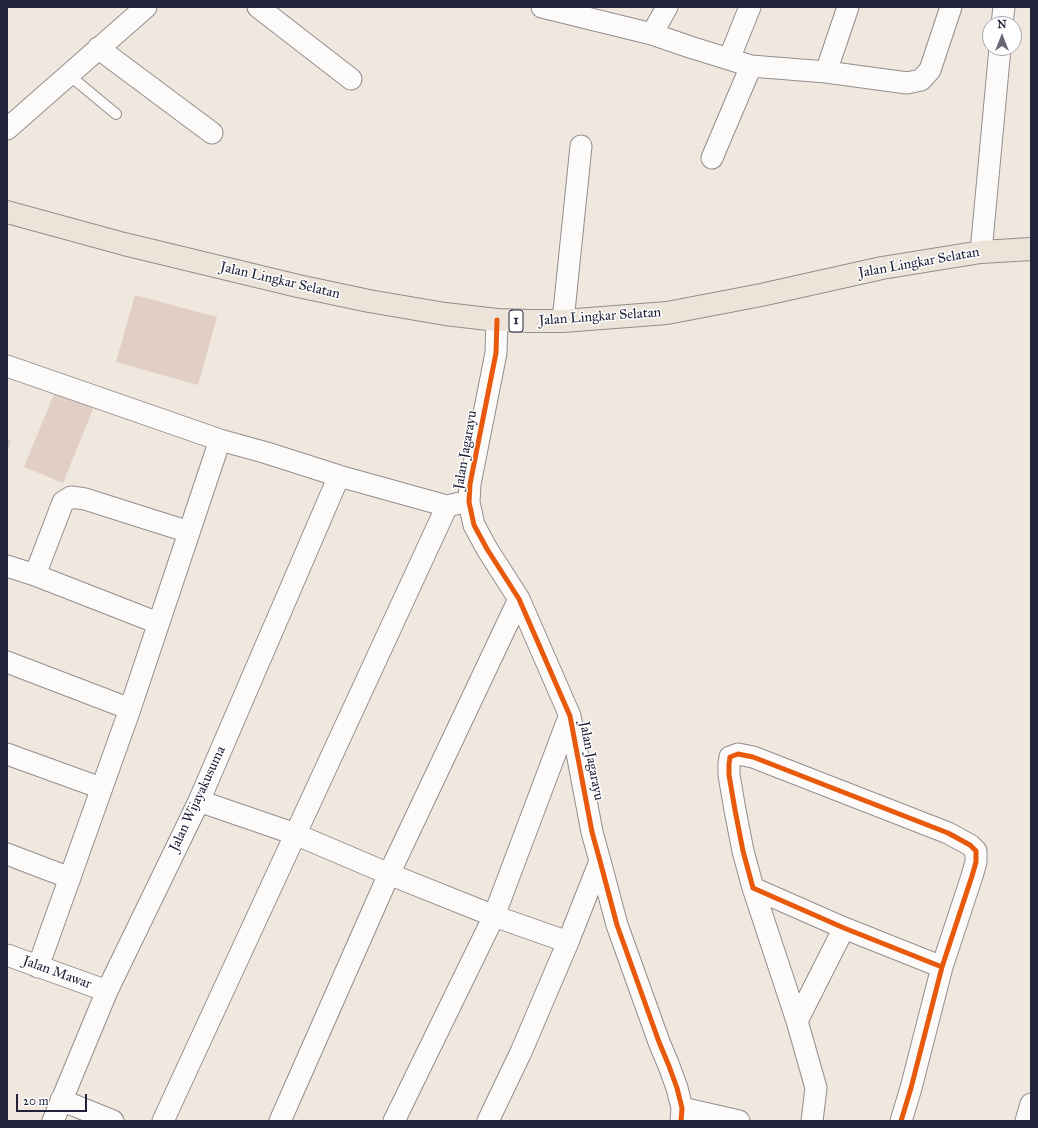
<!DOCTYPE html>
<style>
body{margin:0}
#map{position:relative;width:1038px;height:1128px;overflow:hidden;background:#f0e7de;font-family:"IM FELL Great Primer",serif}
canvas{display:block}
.frame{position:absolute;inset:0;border:8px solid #22223b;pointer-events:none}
.north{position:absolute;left:982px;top:16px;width:40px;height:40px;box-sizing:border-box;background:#fff;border:1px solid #a7a7b1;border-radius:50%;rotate:0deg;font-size:11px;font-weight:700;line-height:16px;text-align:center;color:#22223b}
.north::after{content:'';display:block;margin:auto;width:14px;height:18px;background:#6a6774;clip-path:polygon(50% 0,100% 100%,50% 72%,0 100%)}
.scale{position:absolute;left:16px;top:1094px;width:71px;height:18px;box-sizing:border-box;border:2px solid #22223b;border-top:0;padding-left:5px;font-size:12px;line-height:14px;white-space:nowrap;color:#22223b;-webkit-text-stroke:3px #fff;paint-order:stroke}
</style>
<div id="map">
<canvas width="1038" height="1128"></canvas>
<div class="frame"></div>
<div class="north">N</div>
<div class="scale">20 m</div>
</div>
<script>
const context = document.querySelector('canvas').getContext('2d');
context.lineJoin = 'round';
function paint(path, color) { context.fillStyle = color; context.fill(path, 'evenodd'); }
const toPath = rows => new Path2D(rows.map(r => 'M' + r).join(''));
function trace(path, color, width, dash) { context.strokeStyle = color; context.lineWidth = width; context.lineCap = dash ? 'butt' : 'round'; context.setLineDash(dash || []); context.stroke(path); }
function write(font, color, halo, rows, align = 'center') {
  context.font = font + ' "IM FELL Great Primer",serif'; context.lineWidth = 3; context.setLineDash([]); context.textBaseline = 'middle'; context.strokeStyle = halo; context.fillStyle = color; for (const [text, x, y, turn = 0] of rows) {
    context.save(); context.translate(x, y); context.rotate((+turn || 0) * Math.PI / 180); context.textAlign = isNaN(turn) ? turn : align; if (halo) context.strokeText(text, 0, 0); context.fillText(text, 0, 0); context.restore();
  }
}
paint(toPath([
 [135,295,217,317,198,385,116,362],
 [56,389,95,404,63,483,24,467],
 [7,439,11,440,7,452]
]), '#e1cfc5');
const lane = toPath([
 [69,75,116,114]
]);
const street = toPath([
 [258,7,351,79],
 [542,7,652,34,690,47,751,66,826,72,907,83,921,80,930,70,951,7],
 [1002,24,1004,7],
 [652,34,667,7],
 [98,48,212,133],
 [729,59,750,7],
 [826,72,848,7],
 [7,129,146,7],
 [712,158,751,66],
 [981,252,1000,48],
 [497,320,496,353,470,484,469,502,474,525,487,549,519,599,570,716,592,832,600,861,617,925,659,1042,669,1066,677,1088,682,1108,681,1121],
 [563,321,581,146],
 [7,366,220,440,267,453,339,476,447,506,460,503],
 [7,566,35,575,158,623],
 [35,575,63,502,71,497,85,499,189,532],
 [7,662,130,709],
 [7,754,101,788],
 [199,801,295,834,389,874,494,916,568,942,600,861],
 [7,854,70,878],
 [753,888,797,1021,816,1088,812,1121],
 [7,955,107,991],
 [38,967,130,709,220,440],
 [797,1021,844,928],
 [61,1100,113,1121],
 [682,1108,739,1121],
 [53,1121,107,991,199,801,339,476],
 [163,1121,447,506],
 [280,1121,389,874,519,599],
 [394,1121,494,916,569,717],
 [488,1121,521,1052,568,942],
 [901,1121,911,1088,942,967,972,876,976,862,976,851,970,845,948,833,753,757,738,754,730,757,729,764,729,775,735,810,743,851,753,888,844,928,942,967],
 [1026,1121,1031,1104]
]);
const highway = toPath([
 [7,212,124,244,298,286,369,301,445,314,497,320,529,321,563,321,667,313,761,295,882,268,981,252,1031,249]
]);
trace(lane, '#938e8e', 12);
trace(street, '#938e8e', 23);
trace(highway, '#938e8e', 24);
trace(lane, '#fdfbfa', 10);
trace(street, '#fdfbfa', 21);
trace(highway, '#ece4d9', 22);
trace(toPath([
 [497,320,496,353,470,484,469,502,474,525,487,549,519,599,570,716,592,832,600,861,617,925,659,1042,669,1066,677,1088,682,1108,681,1121],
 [901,1121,911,1088,942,967,972,876,976,862,976,851,970,845,948,833,753,757,738,754,730,757,729,764,729,775,735,810,743,851,753,888,844,928,942,967]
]), '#e8590c', 5);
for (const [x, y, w] of [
 [516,321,14]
]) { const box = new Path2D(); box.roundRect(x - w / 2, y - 11, w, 22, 3); context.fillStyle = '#fff'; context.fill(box); trace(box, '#22223b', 1); }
write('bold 13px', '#22223b', null, [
 ["1",516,321]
]);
write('14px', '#22223b', '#fff', [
 ["Jalan Lingkar Selatan",919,263,-10],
 ["Jalan Lingkar Selatan",280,281,13],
 ["Jalan Lingkar Selatan",600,317,-4],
 ["Jalan Jagarayu",466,450,-80],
 ["Jalan Jagarayu",591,761,79],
 ["Jalan Wijayakusuma",198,799,-65],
 ["Jalan Mawar",57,973,20]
]);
</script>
